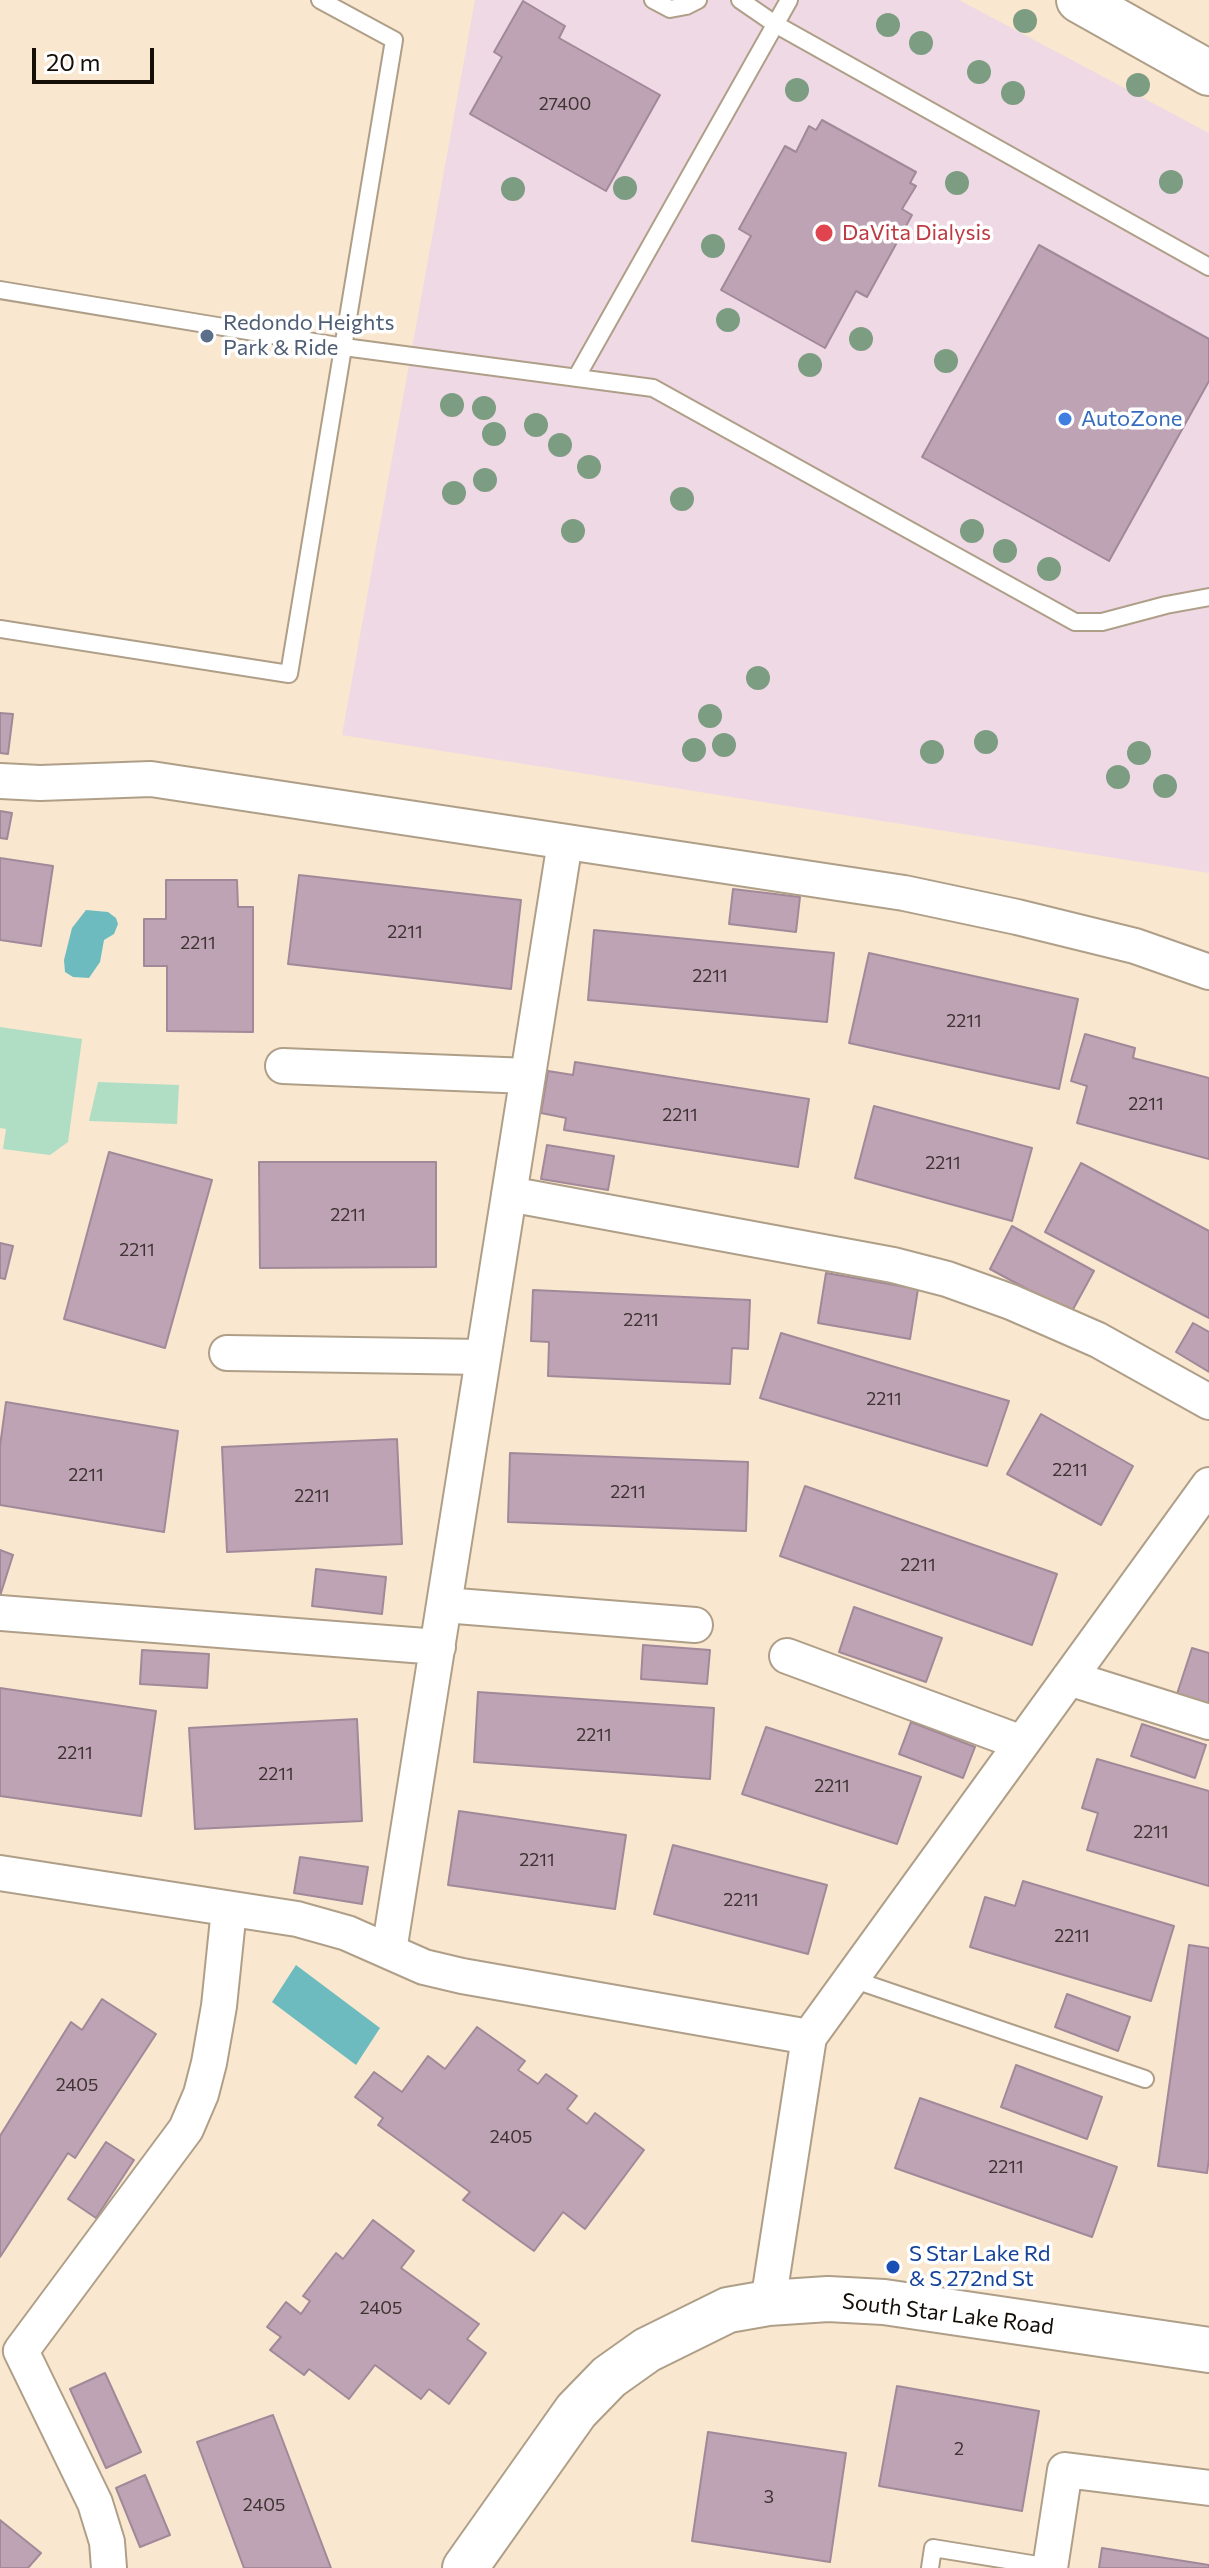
<!DOCTYPE html>
<style>
body{margin:0}
#map{position:relative;width:1209px;height:2568px;overflow:hidden;background:#f9e7cf;font-family:Commissioner,sans-serif}
canvas{display:block}
.scale{position:absolute;left:32px;top:48px;width:122px;height:36px;box-sizing:border-box;border:4px solid #140e07;border-top:0;padding-left:10px;font-size:24px;line-height:28px;white-space:nowrap;color:#140e07;-webkit-text-stroke:6px #fff;paint-order:stroke}
</style>
<div id="map">
<canvas width="1209" height="2568"></canvas>
<div class="scale">20 m</div>
</div>
<script>
const context = document.querySelector('canvas').getContext('2d');
context.lineJoin = 'round';
function paint(path, color) { context.fillStyle = color; context.fill(path, 'evenodd'); }
const toPath = rows => new Path2D(rows.map(r => 'M' + r).join(''));
function trace(path, color, width, dash) { context.strokeStyle = color; context.lineWidth = width; context.lineCap = dash ? 'butt' : 'round'; context.setLineDash(dash || []); context.stroke(path); }
function write(font, color, halo, rows, align = 'center') {
  context.font = font + ' Commissioner,sans-serif'; context.lineWidth = 7; context.setLineDash([]); context.textBaseline = 'middle'; context.strokeStyle = halo; context.fillStyle = color; for (const [text, x, y, turn = 0] of rows) {
    context.save(); context.translate(x, y); context.rotate((+turn || 0) * Math.PI / 180); context.textAlign = isNaN(turn) ? turn : align; if (halo) context.strokeText(text, 0, 0); context.fillText(text, 0, 0); context.restore();
  }
}
paint(toPath([
 [475,0,959,0,1209,133,1209,873,342,735]
]), '#efd9e5');
paint(toPath([
 [0,1027,82,1039,68,1142,50,1155,3,1149,6,1129,0,1128],
 [98,1082,179,1085,177,1124,89,1121]
]), '#afdec5');
paint(toPath([
 [86,910,108,912,116,918,118,924,114,934,104,940,100,962,89,978,73,977,65,972,64,960,72,928],
 [296,1965,380,2028,356,2065,272,2002]
]), '#6dbbbf');
const building = toPath([
 [523,1,565,26,559,38,660,95,606,191,470,114,502,57,494,52,523,1],
 [822,120,916,172,910,183,916,186,902,209,912,215,867,297,856,291,825,348,721,290,751,236,739,229,785,146,796,152,809,126,816,130,822,120],
 [1039,245,1209,339,1209,381,1109,561,922,457,1039,245],
 [0,713,13,714,8,754,0,753,0,713],
 [0,811,12,813,7,839,0,838,0,811],
 [0,858,53,866,41,946,0,940,0,858],
 [299,875,521,900,511,989,288,964,299,875],
 [166,880,237,880,238,907,253,907,253,1032,167,1031,167,966,144,966,144,919,166,919,166,880],
 [733,889,800,897,796,932,729,924,733,889],
 [594,930,834,953,827,1022,588,1000,594,930],
 [869,953,1078,999,1059,1089,849,1043,869,953],
 [1085,1034,1135,1048,1133,1058,1209,1078,1209,1159,1077,1123,1087,1086,1071,1081,1085,1034],
 [575,1062,809,1099,798,1167,564,1130,566,1118,541,1113,548,1071,573,1075,575,1062],
 [874,1106,1032,1148,1012,1221,855,1178,874,1106],
 [547,1145,614,1156,608,1190,541,1179,547,1145],
 [109,1152,212,1180,165,1348,64,1319,109,1152],
 [259,1162,436,1162,436,1267,260,1268,259,1162],
 [1081,1163,1209,1231,1209,1318,1045,1232,1081,1163],
 [1012,1226,1094,1271,1071,1313,990,1269,1012,1226],
 [0,1243,13,1246,5,1279,0,1278,0,1243],
 [826,1273,918,1289,910,1339,818,1323,826,1273],
 [533,1290,750,1300,748,1349,732,1348,730,1384,548,1376,549,1342,531,1341,533,1290],
 [1193,1323,1209,1332,1209,1372,1176,1352,1193,1323],
 [781,1333,1009,1401,987,1466,760,1398,781,1333],
 [6,1402,178,1431,164,1532,0,1505,0,1446,6,1402],
 [1041,1414,1133,1466,1101,1525,1007,1474,1041,1414],
 [397,1439,402,1544,227,1552,222,1447,397,1439],
 [510,1453,748,1462,746,1531,508,1522,510,1453],
 [805,1486,1057,1574,1032,1645,780,1556,805,1486],
 [0,1550,13,1555,0,1596,0,1550],
 [316,1569,386,1577,382,1614,312,1606,316,1569],
 [854,1607,942,1638,926,1682,839,1652,854,1607],
 [643,1645,710,1650,707,1684,641,1679,643,1645],
 [1192,1648,1209,1653,1209,1705,1177,1694,1192,1648],
 [142,1650,209,1654,207,1688,140,1684,142,1650],
 [0,1688,156,1711,141,1816,0,1796,0,1688],
 [478,1692,714,1708,710,1779,474,1762,478,1692],
 [357,1719,362,1821,195,1829,189,1728,357,1719],
 [911,1722,975,1747,963,1778,899,1754,911,1722],
 [1142,1724,1206,1745,1195,1778,1131,1756,1142,1724],
 [766,1727,921,1777,897,1844,742,1794,766,1727],
 [1097,1759,1209,1791,1209,1886,1087,1850,1098,1813,1082,1808,1097,1759],
 [459,1811,626,1835,615,1909,448,1885,459,1811],
 [673,1845,827,1885,808,1954,654,1914,673,1845],
 [300,1857,368,1867,362,1904,294,1893,300,1857],
 [1023,1881,1174,1926,1151,2001,970,1947,985,1897,1015,1906,1023,1881],
 [1189,1945,1209,1948,1209,2159,1207,2173,1158,2166,1189,1945],
 [1067,1994,1130,2017,1118,2051,1055,2027,1067,1994],
 [102,1999,156,2034,75,2158,68,2153,0,2257,0,2136,71,2022,82,2030,102,1999],
 [477,2027,525,2061,518,2070,538,2084,546,2074,577,2096,567,2109,587,2124,595,2113,644,2150,585,2229,563,2212,534,2251,463,2200,470,2192,378,2125,383,2118,355,2097,374,2072,402,2092,428,2056,445,2069,477,2027],
 [1016,2065,1102,2097,1087,2139,1001,2107,1016,2065],
 [920,2098,1117,2167,1092,2237,895,2168,920,2098],
 [106,2142,134,2160,96,2218,68,2199,106,2142],
 [373,2220,414,2251,401,2268,479,2324,467,2339,486,2353,449,2404,429,2389,421,2399,375,2365,349,2399,309,2369,304,2375,270,2350,281,2337,267,2327,286,2302,301,2314,310,2301,303,2296,336,2253,343,2259,373,2220],
 [105,2373,141,2452,106,2468,70,2389,105,2373],
 [897,2386,1039,2411,1022,2511,879,2486,897,2386],
 [273,2415,331,2568,244,2568,197,2442,273,2415],
 [708,2432,846,2453,830,2562,692,2541,708,2432],
 [145,2475,170,2535,140,2547,116,2488,145,2475],
 [0,2520,41,2553,28,2568,0,2568,0,2520],
 [1102,2548,1209,2565,1209,2568,1099,2568,1102,2548]
]);
paint(building, '#bda3b3');
trace(building, '#a28999', 2);
const lane = toPath([
 [653,0,670,9,686,6,698,0],
 [740,0,775,24,1209,267],
 [0,290,344,347,653,388,1075,622,1102,622,1166,605,1209,597],
 [576,378,789,0],
 [0,629,289,674,394,40,320,0],
 [852,1979,1145,2079],
 [930,2568,933,2548,1050,2567]
]);
const street = toPath([
 [0,781,40,783,151,779,904,893,1017,917,1135,946,1209,972],
 [283,1066,528,1076],
 [509,1194,893,1265,947,1279,1011,1302,1098,1340,1209,1402],
 [227,1353,483,1357],
 [444,1605,695,1625],
 [0,1613,438,1647],
 [787,1656,1022,1743],
 [1069,1678,1209,1722],
 [0,1873,297,1919,347,1933,424,1967,462,1976,809,2037],
 [389,1951,565,842],
 [768,2303,809,2037,1209,1485],
 [109,2568,107,2542,95,2503,21,2351,186,2129,201,2094,209,2063,219,2006,229,1909],
 [1050,2568,1065,2470,1209,2488]
]);
const secondary = toPath([
 [465,2568,576,2411,609,2377,647,2350,728,2310,768,2303,828,2299,884,2302,1209,2350]
]);
const primary = toPath([
 [1079,0,1209,73]
]);
trace(lane, '#af9f88', 20);
trace(street, '#af9f88', 38);
trace(secondary, '#af9f88', 48);
trace(primary, '#af9f88', 48);
trace(lane, '#fff', 16);
trace(street, '#fff', 34);
trace(secondary, '#fff', 44);
trace(primary, '#fff', 44);
context.fillStyle = '#7d9d83';
for (const [x, y] of [
 [1025,21],
 [888,25],
 [921,43],
 [979,72],
 [1138,85],
 [797,90],
 [1013,93],
 [1171,182],
 [957,183],
 [625,188],
 [513,189],
 [713,246],
 [728,320],
 [861,339],
 [946,361],
 [810,365],
 [452,405],
 [484,408],
 [536,425],
 [494,434],
 [560,445],
 [589,467],
 [485,480],
 [454,493],
 [682,499],
 [573,531],
 [972,531],
 [1005,551],
 [1049,569],
 [758,678],
 [710,716],
 [986,742],
 [724,745],
 [694,750],
 [932,752],
 [1139,753],
 [1118,777],
 [1165,786]
]) { context.beginPath(); context.arc(x, y, 12, 0, 2 * Math.PI); context.fill(); }
for (const [x, y, r, color] of [
 [824,233,10,"#e0444e"],
 [207,336,8,"#5c6f8a"],
 [1065,419,8,"#3f7fe0"],
 [893,2267,8,"#1a4fb4"]
]) { const dot = new Path2D(); dot.arc(x, y, r, 0, 2 * Math.PI); context.fillStyle = color; context.fill(dot); trace(dot, '#fff', 3); }
write('18px', '#3e3332', null, [
 ["27400",565,104],
 ["2211",405,932],
 ["2211",198,943],
 ["2211",710,976],
 ["2211",964,1021],
 ["2211",1146,1104],
 ["2211",680,1115],
 ["2211",943,1163],
 ["2211",348,1215],
 ["2211",137,1250],
 ["2211",641,1320],
 ["2211",884,1399],
 ["2211",1070,1470],
 ["2211",86,1475],
 ["2211",628,1492],
 ["2211",312,1496],
 ["2211",918,1565],
 ["2211",594,1735],
 ["2211",75,1753],
 ["2211",276,1774],
 ["2211",832,1786],
 ["2211",1151,1832],
 ["2211",537,1860],
 ["2211",741,1900],
 ["2211",1072,1936],
 ["2405",77,2085],
 ["2405",511,2137],
 ["2211",1006,2167],
 ["2405",381,2308],
 ["2",959,2449],
 ["3",769,2497],
 ["2405",264,2505]
]);
write('22px', '#be3a42', '#fff', [
 ["DaVita Dialysis",842,233]
], 'left');
write('22px', '#4e5e75', '#fff', [
 ["Redondo Heights",223,323],
 ["Park & Ride",223,348]
], 'left');
write('22px', '#366cbe', '#fff', [
 ["AutoZone",1081,419]
], 'left');
write('22px', '#164399', '#fff', [
 ["S Star Lake Rd",909,2254],
 ["& S 272nd St",909,2279]
], 'left');
write('22px', '#140e07', '#fff', [
 ["South Star Lake Road",948,2314,7]
]);
</script>
